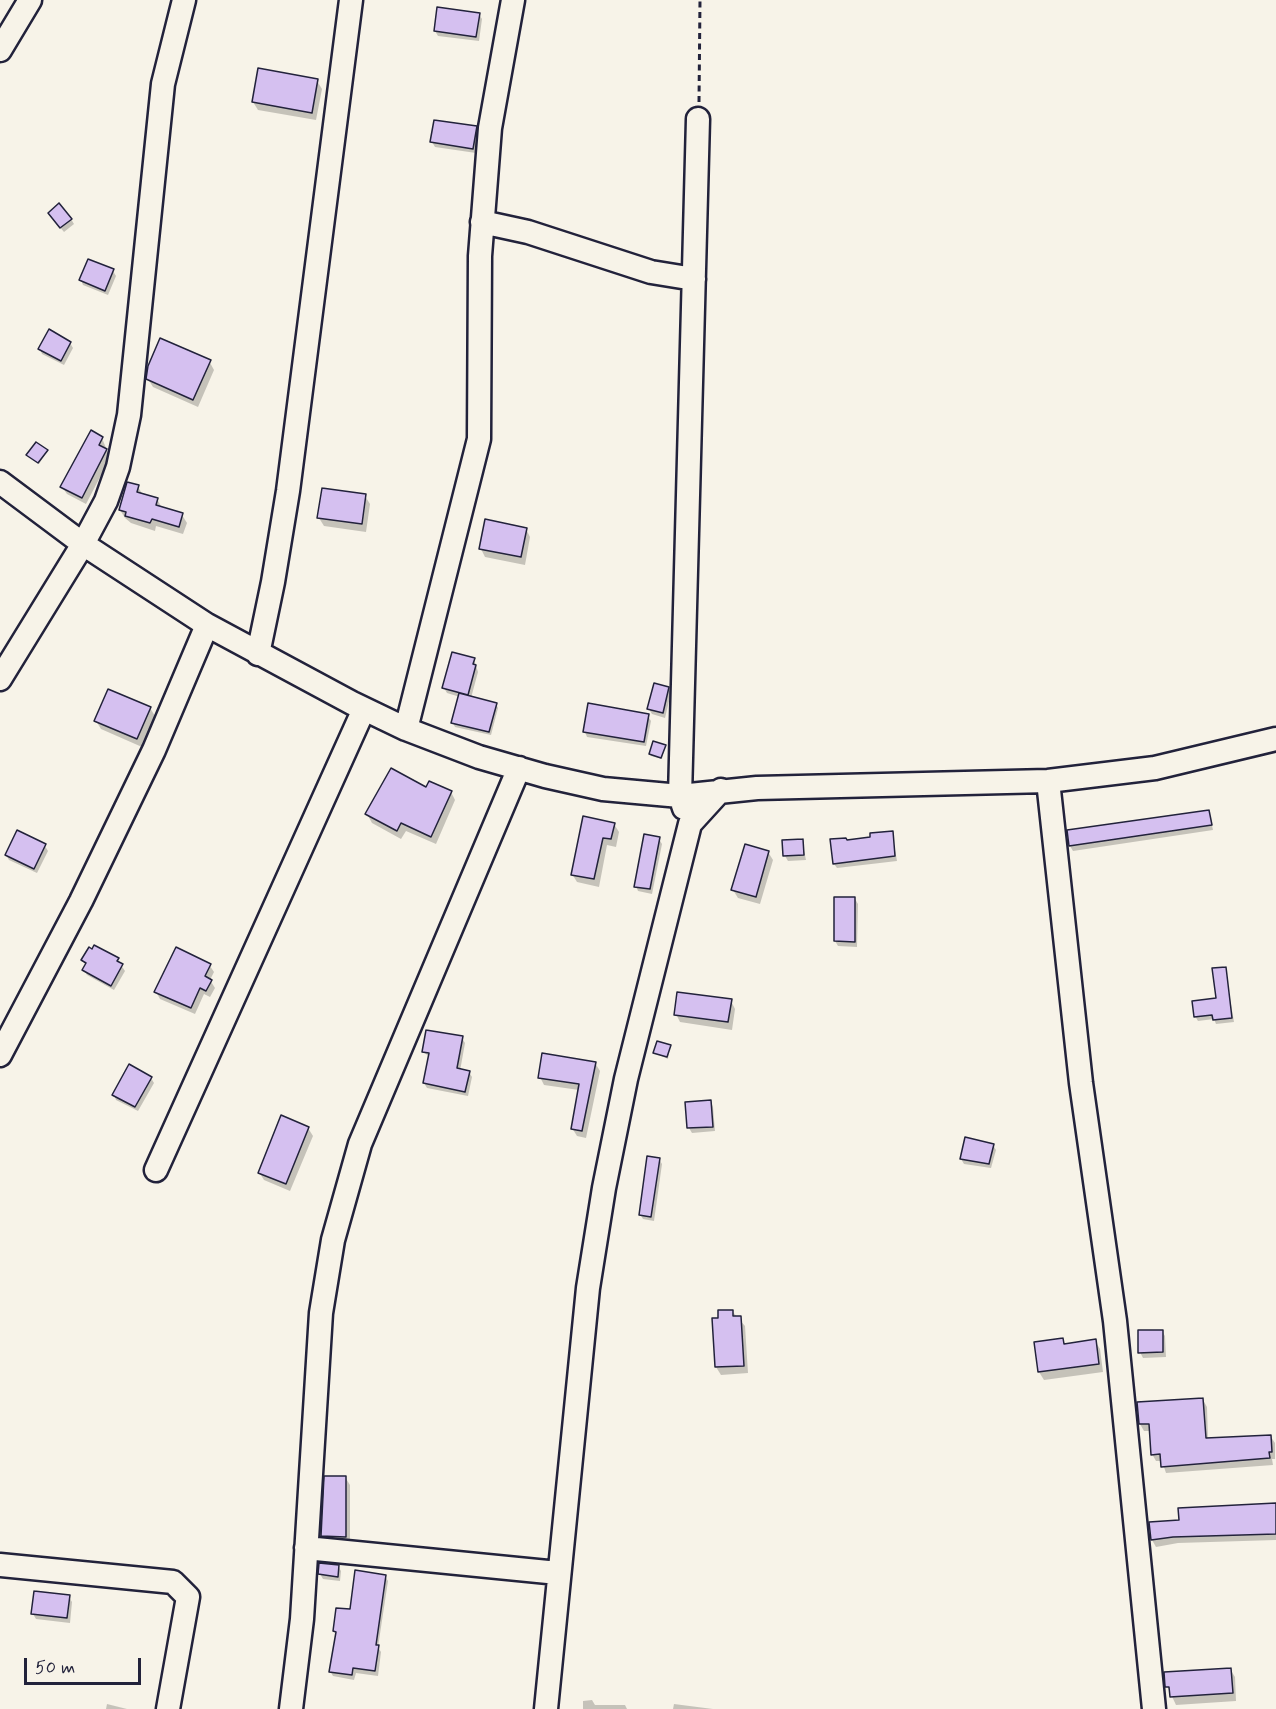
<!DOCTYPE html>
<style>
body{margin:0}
#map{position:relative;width:1276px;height:1709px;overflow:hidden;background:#f7f3e8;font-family:Mynerve,sans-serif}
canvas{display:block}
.scale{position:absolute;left:24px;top:1658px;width:117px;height:27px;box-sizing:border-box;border:3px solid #22223b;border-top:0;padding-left:8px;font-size:18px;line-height:21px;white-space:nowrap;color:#22223b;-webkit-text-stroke:4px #f7f3e8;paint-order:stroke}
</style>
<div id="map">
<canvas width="1276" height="1709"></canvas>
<div class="scale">50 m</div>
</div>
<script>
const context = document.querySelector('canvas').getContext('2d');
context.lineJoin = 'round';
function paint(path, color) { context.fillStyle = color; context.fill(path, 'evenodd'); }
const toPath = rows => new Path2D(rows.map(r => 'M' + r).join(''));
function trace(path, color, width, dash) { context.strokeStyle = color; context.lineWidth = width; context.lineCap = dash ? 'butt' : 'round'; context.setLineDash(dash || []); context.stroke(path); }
paint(toPath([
 [479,14,482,19,479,41,438,36,435,31],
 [317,81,322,89,316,120,258,110,253,102],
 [476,128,479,133,476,153,435,147,432,142],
 [52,218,71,219,74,224,64,232],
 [113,271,116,276,108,295,83,285,81,280],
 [70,343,73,348,64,365,42,354,40,349],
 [209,361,214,370,198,407,153,387,148,379],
 [102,438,110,458,86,504,67,494,62,487],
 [47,451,39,464,28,456],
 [138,487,143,495,157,499,162,508,182,515,187,523,183,534,156,526,155,531,131,523,125,518,120,510],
 [365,496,370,504,366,532,324,526,319,518],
 [526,529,530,537,525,565,485,557,481,549],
 [474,659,478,672,471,698,496,704,498,708,491,735,455,727,453,723,460,697,447,693,444,688],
 [668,688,671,693,665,718,652,714,649,709],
 [150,708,155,716,142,747,101,729,96,721],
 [648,716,651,721,646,746,587,737,585,732],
 [665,746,662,759,651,756,650,754],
 [427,789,451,792,455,800,436,844,406,831,401,839,372,823,367,814],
 [1209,812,1213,830,1073,851,1070,846],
 [614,824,619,832,616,847,607,845,599,887,577,882,572,874],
 [892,832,897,861,837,868,834,864,847,842],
 [659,839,662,844,652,894,638,891,636,886],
 [802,841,806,860,788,861,785,856],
 [45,846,48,851,37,873,9,860,6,855],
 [768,852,773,860,760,904,738,898,733,890],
 [836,898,855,899,858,904,857,947,838,946,835,941],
 [92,951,117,959,125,971,114,990,87,975,84,970,86,966,83,960],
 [210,966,214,972,210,980,215,988,210,997,204,994,195,1014,160,999,156,992],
 [1225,968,1234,1022,1216,1024,1214,1019,1198,1021,1195,1016,1217,1000],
 [731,1001,735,1009,732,1030,680,1022,676,1014],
 [462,1038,465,1043,460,1071,469,1072,472,1077,468,1096,427,1088,424,1083,430,1057,423,1052],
 [670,1046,668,1059,655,1053],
 [595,1063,600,1071,586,1138,577,1136,572,1128,579,1090,544,1085,540,1077],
 [151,1078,154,1083,138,1111,116,1100,114,1095],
 [711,1102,713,1107,715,1131,692,1133,689,1128],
 [308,1128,313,1136,290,1191,264,1180,259,1172],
 [993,1145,996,1150,991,1168,964,1164,961,1159],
 [659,1159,662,1164,654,1221,643,1219,640,1214],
 [732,1311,745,1326,748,1373,721,1375,716,1367,720,1319],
 [1162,1331,1165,1336,1166,1357,1143,1358,1140,1352],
 [1062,1339,1066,1345,1095,1341,1100,1349,1103,1372,1044,1380,1039,1372],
 [1203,1400,1207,1407,1208,1440,1271,1437,1275,1443,1275,1459,1272,1459,1273,1465,1166,1473,1162,1461,1156,1461,1152,1454,1151,1431,1144,1431,1140,1424],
 [345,1477,350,1485,350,1545,327,1544,322,1536],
 [1276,1505,1276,1540,1178,1543,1156,1547,1152,1540],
 [338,1566,341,1571,340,1581,323,1579,320,1574],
 [385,1576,388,1581,378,1647,381,1652,378,1676,356,1673,354,1680,333,1676,330,1671,337,1635,334,1631],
 [69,1597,72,1602,70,1623,36,1619,33,1614],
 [1230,1669,1235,1677,1236,1701,1176,1705,1167,1686],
 [592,1700,595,1705,625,1705,627,1709,583,1709,583,1701],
 [107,1704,127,1709,106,1709],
 [674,1704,713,1709,673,1709]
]), '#0003');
const building = toPath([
 [437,7,480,13,476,37,434,31,437,7],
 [258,68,318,79,312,113,252,102,258,68],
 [434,120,477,126,473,149,430,142,434,120],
 [59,203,72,219,60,228,48,213,59,203],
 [88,259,114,269,105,291,79,280,88,259],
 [49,329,71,342,61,361,38,349,49,329],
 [160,338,211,360,193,400,146,379,148,366,160,338],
 [91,430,103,437,99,445,107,449,82,498,60,487,91,430],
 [36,442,48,450,38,463,26,455,36,442],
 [127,482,139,485,137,492,158,498,156,505,183,513,179,527,152,519,150,523,125,516,126,512,119,510,127,482],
 [322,488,366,494,362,524,317,518,322,488],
 [485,519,527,528,521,557,479,549,485,519],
 [452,652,475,658,473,664,476,665,468,695,442,688,452,652],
 [654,683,669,687,663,713,647,709,654,683],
 [108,689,151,707,137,739,94,721,108,689],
 [459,693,497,703,489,732,451,723,459,693],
 [588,703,649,714,644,742,583,732,588,703],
 [653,741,666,745,661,758,649,754,653,741],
 [391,768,426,787,429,781,452,791,431,837,401,823,397,831,365,814,391,768],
 [1209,810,1212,825,1069,846,1067,830,1209,810],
 [583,816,615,823,611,839,603,838,594,879,571,875,583,816],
 [17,830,46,844,34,869,5,855,17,830],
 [893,831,895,856,833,864,830,839,846,838,847,840,870,837,870,833,893,831],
 [644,834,660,837,650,889,634,887,644,834],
 [803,839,804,855,783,856,782,840,803,839],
 [745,844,769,851,756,897,731,890,745,844],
 [834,897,855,897,855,942,834,941,834,897],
 [94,945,119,958,117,961,123,964,111,986,82,970,86,963,81,960,89,947,92,949,94,945],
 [176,947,211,964,205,976,212,980,206,991,200,988,191,1008,154,992,176,947],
 [1226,967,1232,1018,1213,1020,1212,1015,1194,1017,1192,1001,1216,998,1212,968,1226,967],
 [677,992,732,999,728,1022,674,1015,677,992],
 [426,1030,463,1036,457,1068,470,1071,465,1092,423,1083,429,1053,422,1052,426,1030],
 [657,1041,671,1045,667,1057,653,1053,657,1041],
 [542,1053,596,1062,582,1131,571,1129,579,1084,538,1078,542,1053],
 [129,1064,152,1077,135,1107,112,1095,129,1064],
 [711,1100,713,1127,687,1128,685,1102,711,1100],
 [281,1115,309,1127,286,1184,258,1173,281,1115],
 [965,1137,994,1144,989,1164,960,1159,965,1137],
 [647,1156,660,1158,651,1217,639,1215,647,1156],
 [718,1310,733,1310,733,1316,741,1316,744,1366,715,1367,712,1318,718,1318,718,1310],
 [1138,1330,1163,1330,1163,1352,1138,1353,1138,1330],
 [1063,1338,1064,1344,1096,1339,1099,1364,1038,1372,1034,1342,1063,1338],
 [1203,1398,1206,1438,1271,1435,1272,1452,1269,1452,1270,1458,1161,1467,1160,1454,1151,1455,1149,1424,1139,1424,1137,1402,1203,1398],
 [324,1476,346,1476,346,1537,321,1536,324,1476],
 [1276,1503,1276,1534,1173,1537,1151,1540,1149,1522,1179,1520,1178,1508,1276,1503],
 [319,1563,339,1565,338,1577,318,1574,319,1563],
 [355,1570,386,1575,376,1645,379,1645,375,1671,353,1668,352,1675,329,1672,336,1632,333,1631,336,1608,350,1609,355,1570],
 [34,1591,70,1595,67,1618,31,1614,34,1591],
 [1231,1668,1233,1693,1170,1697,1169,1687,1165,1687,1164,1672,1231,1668]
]);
paint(building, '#d5c0f0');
trace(building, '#22223b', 1.5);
const minor = toPath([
 [0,50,30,0],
 [482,222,528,232,651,272,694,279],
 [0,482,83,544,207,625,352,703,406,729,479,757,545,776,603,789,680,796,757,788,1048,781,1155,768,1276,739],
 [258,654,273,582,288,491,351,0],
 [0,679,83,544,106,501,118,467,129,415,163,84,184,0],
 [406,729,479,439,480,256,490,128,513,0],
 [1048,781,1081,1083,1115,1321,1154,1709],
 [684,808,680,796,698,119],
 [0,1055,81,901,154,750,207,625],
 [156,1170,364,709],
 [306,1548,558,1573],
 [0,1565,173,1582,188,1597,168,1709],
 [291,1709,302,1619,321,1313,333,1240,360,1144,519,768],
 [546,1709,588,1288,604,1188,626,1079,690,824,721,790]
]);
trace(minor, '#22223b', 27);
trace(toPath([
 [699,102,700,0]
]), '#22223b', 3, [6, 4.5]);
trace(minor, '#f7f3e8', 22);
</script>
